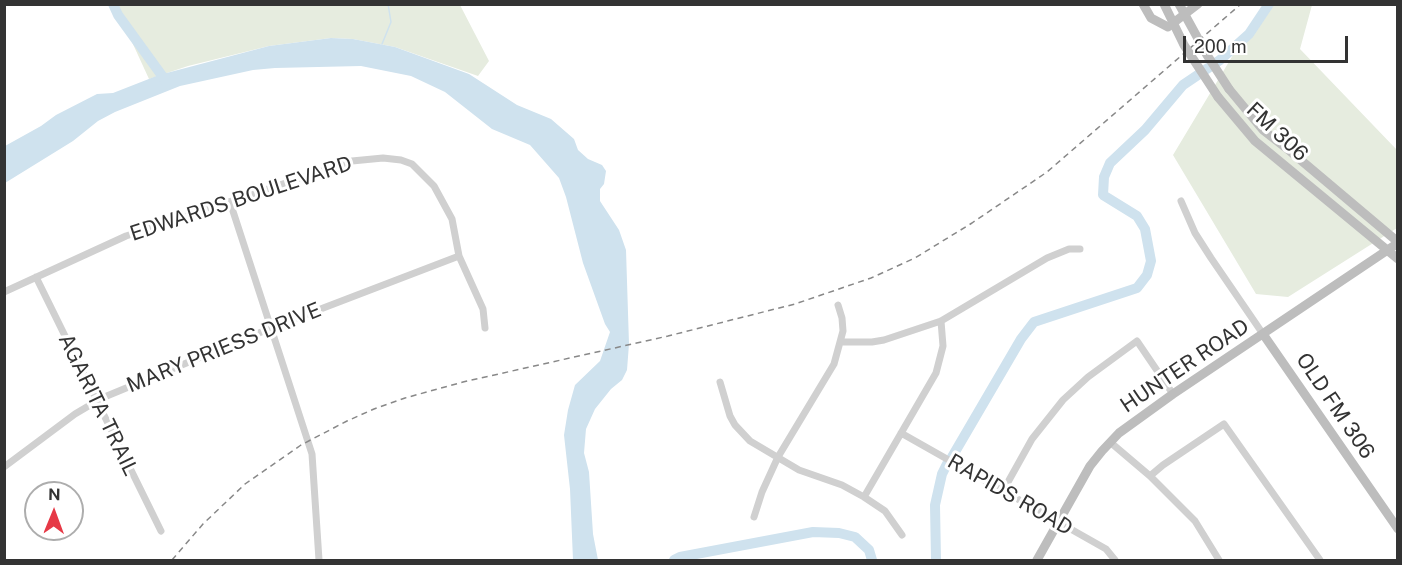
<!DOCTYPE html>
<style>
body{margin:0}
#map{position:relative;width:1402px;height:565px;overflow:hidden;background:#fff;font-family:"Public Sans",sans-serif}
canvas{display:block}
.frame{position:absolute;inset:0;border:6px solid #333;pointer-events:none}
.north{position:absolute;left:24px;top:481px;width:60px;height:60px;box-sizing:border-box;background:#fff;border:2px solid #adadad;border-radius:50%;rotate:1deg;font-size:16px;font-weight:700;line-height:24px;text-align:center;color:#333}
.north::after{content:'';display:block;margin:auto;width:21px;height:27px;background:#e63946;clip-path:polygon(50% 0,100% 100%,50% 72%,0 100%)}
.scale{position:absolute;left:1183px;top:36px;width:165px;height:27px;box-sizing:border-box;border:3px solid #333;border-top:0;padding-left:8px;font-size:18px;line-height:21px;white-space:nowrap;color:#333;-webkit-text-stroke:4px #fff;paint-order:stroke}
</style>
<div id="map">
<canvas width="1402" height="565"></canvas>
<div class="frame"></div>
<div class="north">N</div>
<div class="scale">200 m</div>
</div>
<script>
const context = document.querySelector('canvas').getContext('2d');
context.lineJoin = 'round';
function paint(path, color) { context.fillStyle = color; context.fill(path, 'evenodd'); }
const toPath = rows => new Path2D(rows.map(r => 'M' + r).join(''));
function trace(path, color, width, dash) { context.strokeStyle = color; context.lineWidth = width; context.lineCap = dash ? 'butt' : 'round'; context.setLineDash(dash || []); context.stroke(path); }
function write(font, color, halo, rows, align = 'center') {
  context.font = font + ' "Public Sans",sans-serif'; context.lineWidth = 6; context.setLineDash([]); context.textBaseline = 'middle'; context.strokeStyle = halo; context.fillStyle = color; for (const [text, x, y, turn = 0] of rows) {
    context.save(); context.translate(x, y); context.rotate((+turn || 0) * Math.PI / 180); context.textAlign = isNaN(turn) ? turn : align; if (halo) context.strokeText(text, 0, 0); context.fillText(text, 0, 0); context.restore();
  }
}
paint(toPath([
 [115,5,460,5,489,61,478,76,395,47,353,39,331,38,269,46,188,66,149,79],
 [1263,5,1312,5,1300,49,1397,150,1397,228,1288,297,1256,294,1173,155]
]), '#e6ecdf');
paint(toPath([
 [331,38,353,39,395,47,469,74,517,105,551,119,574,139,578,150,588,159,602,165,606,171,604,184,600,189,600,201,619,230,626,250,629,344,627,370,622,380,611,389,595,409,586,429,584,453,589,472,593,534,598,560,573,560,570,489,564,435,568,410,575,385,600,361,610,332,605,324,583,263,566,197,559,178,530,145,492,129,445,92,411,76,361,66,275,68,253,70,180,86,115,112,98,121,73,141,5,183,5,146,41,126,56,115,97,94,113,93,159,75,269,46]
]), '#cfe2ee');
trace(toPath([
 [382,44,391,22,388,4]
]), '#cfe2ee', 1.5);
trace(toPath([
 [113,4,118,15,168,84],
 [952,457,1021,339,1034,322,1137,288,1147,275,1151,261,1145,229,1137,216,1103,195,1104,177,1110,163,1145,130,1183,85,1220,60,1249,34,1269,4],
 [674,560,680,557,813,532,839,533,855,537,869,550,872,560],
 [936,560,935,505,942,474,947,464]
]), '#cfe2ee', 10);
trace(toPath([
 [1181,201,1195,233,1211,258,1263,334],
 [230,202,312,454,319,560],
 [36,277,161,531],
 [4,292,126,236,352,161,383,158,401,160,412,164,434,186,452,219,459,256,483,309,485,328],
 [841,342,872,342,884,340,941,321,1047,258,1069,249,1080,249],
 [720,382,730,416,735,425,750,441,799,470,842,485,864,497,885,511,902,535],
 [901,433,1106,549,1115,560],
 [1110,442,1150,476,1195,521,1219,560],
 [4,467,75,414,102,398,271,328,459,256],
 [1150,476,1163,465,1224,424,1320,560],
 [1003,491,1032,439,1063,400,1088,377,1137,341,1173,394],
 [864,497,936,373,943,346,941,321],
 [754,517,762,492,778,457,834,364,843,331,842,318,838,305]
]), '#d0d0d0', 7);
trace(toPath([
 [1143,4,1151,18,1168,27,1198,4],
 [1229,89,1263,130,1290,151,1398,242],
 [1218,97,1255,141,1398,259],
 [1263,334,1398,529],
 [1037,560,1090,466,1102,451,1119,433,1173,394,1398,243]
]), '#bdbdbd', 9);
trace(toPath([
 [172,560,203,524,245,484,301,445,347,421,374,409,405,398,463,382,668,336,795,304,871,278,915,258,972,223,1047,172,1241,4]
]), '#888', 1.5, [6, 4.5]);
trace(toPath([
 [1164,4,1184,45,1218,97],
 [1179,4,1207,55,1229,89]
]), '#bdbdbd', 9);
write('21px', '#333', '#fff', [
 ["FM 306",1277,132,43],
 ["EDWARDS BOULEVARD",241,199,-18],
 ["MARY PRIESS DRIVE",224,348,-22],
 ["HUNTER ROAD",1185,366,-34],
 ["AGARITA TRAIL",98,405,64],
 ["OLD FM 306",1335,406,56],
 ["RAPIDS ROAD",1010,495,30]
]);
</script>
